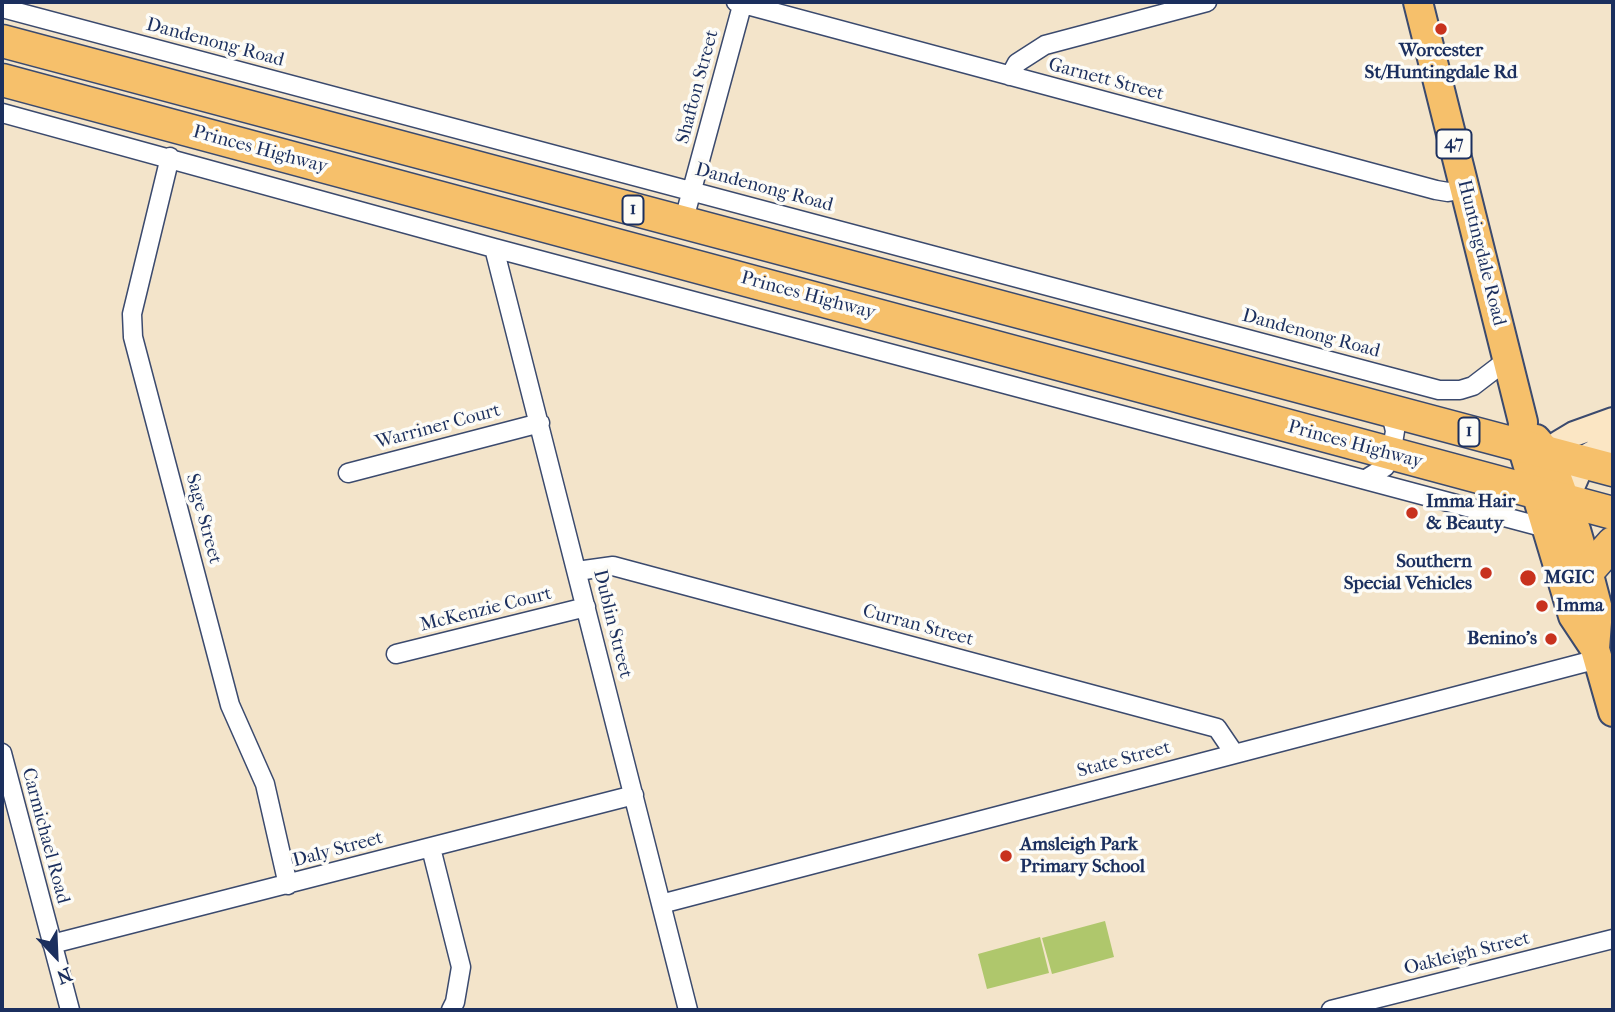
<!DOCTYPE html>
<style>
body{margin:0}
#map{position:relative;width:1615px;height:1012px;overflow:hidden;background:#f3e4ca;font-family:"IM FELL French Canon",serif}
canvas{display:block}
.frame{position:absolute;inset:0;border:4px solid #1b2f5e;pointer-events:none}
.north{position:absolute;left:21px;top:921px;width:70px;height:70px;-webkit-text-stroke:5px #fdfcf7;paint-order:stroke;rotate:157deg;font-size:19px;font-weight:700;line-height:28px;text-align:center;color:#1b2f5e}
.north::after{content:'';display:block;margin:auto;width:24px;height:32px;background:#1b2f5e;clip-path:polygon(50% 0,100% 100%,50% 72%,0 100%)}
</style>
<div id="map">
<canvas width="1615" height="1012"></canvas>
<div class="frame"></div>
<div class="north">N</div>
</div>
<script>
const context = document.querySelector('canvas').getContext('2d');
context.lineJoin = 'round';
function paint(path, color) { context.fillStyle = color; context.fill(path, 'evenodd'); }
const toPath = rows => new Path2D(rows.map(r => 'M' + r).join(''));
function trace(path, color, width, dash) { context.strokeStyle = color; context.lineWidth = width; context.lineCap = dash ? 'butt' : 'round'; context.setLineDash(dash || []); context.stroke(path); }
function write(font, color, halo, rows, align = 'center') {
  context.font = font + ' "IM FELL French Canon",serif'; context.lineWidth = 7; context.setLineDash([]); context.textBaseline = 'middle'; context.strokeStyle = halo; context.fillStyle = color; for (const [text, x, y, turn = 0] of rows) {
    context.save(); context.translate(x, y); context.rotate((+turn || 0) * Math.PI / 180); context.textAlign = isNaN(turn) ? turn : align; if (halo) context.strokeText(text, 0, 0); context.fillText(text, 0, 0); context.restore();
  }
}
paint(toPath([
 [1105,921,1114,957,1052,974,1042,938],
 [1040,937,1049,973,987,989,978,954]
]), '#afc76c');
const street = toPath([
 [736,2,1436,190,1448,192,1465,189],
 [2,8,1439,390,1460,390,1473,386,1507,360],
 [1010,76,1017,63,1045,45,1207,2],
 [2,113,494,248,1546,528],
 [170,157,132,314,133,337,230,705,265,784,288,885],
 [683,223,743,2],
 [494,248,688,1010],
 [348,473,540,423],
 [1366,479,1385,467,1391,455,1395,431,1390,410],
 [577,571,613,566,1217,728,1234,753],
 [396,654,586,607],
 [2,753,70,1010],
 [431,848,461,967,455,1002,451,1010],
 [661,904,1598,659],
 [52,944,634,795],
 [1331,1010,1613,939]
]);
const secondary = toPath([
 [1548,453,1559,443,1574,434,1613,420],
 [1566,501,1583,462,1589,455,1613,441]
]);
const primary = toPath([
 [1418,2,1523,422,1522,446,1573,616,1595,649],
 [1536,439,1548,453,1576,530,1588,571,1598,609,1595,649,1613,712]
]);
const highway = toPath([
 [2,41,1613,470],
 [2,80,1613,513],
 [1588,571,1613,543]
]);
trace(street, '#3b4a6e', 21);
trace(secondary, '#3b4a6e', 28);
trace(primary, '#3b4a6e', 32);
trace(highway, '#3b4a6e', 35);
trace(street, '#fff', 18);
trace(secondary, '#fbe6c4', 24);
trace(primary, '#f6c06b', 28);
trace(highway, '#f6c06b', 32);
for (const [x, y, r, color] of [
 [1441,29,7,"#c8321e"],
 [1412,513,7,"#c8321e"],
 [1486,573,7,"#c8321e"],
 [1528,578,9,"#c8321e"],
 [1542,606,7,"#c8321e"],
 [1551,639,7,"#c8321e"],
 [1006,856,7,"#c8321e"]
]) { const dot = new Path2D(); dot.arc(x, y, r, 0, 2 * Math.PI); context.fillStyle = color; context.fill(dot); trace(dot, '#fdfcf7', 2.5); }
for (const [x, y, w] of [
 [1454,144,35],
 [633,210,21],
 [1469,432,21]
]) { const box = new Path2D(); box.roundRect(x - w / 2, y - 14.5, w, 29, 5); context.fillStyle = '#fdfcf7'; context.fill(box); trace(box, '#1b2f5e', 2); }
write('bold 18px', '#1b2f5e', null, [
 ["47",1454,144],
 ["1",633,210],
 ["1",1469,432]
]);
write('19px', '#1b2f5e', '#fdfcf7', [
 ["Dandenong Road",215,43,15],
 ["Garnett Street",1106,80,15],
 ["Shafton Street",698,87,-75],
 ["Princes Highway",260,150,15],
 ["Dandenong Road",764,188,15],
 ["Huntingdale Road",1481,253,76],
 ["Princes Highway",808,296,15],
 ["Dandenong Road",1311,334,15],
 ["Warriner Court",438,427,-15],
 ["Princes Highway",1355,445,15],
 ["Sage Street",203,519,75],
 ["McKenzie Court",486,610,-14],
 ["Dublin Street",612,624,76],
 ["Curran Street",918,626,15],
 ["State Street",1124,760,-15],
 ["Carmichael Road",45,836,75],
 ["Daly Street",338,850,-15],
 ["Oakleigh Street",1467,954,-14]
]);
write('bold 19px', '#1b2f5e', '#fdfcf7', [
 ["Worcester",1441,51,"center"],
 ["St/Huntingdale Rd",1441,73,"center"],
 ["Imma Hair",1426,502],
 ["& Beauty",1426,524],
 ["Southern",1472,562,"right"],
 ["Special Vehicles",1472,584,"right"],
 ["MGIC",1544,578],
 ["Imma",1556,606],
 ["Benino's",1537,639,"right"],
 ["Amsleigh Park",1020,845],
 ["Primary School",1020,867]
], 'left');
</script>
